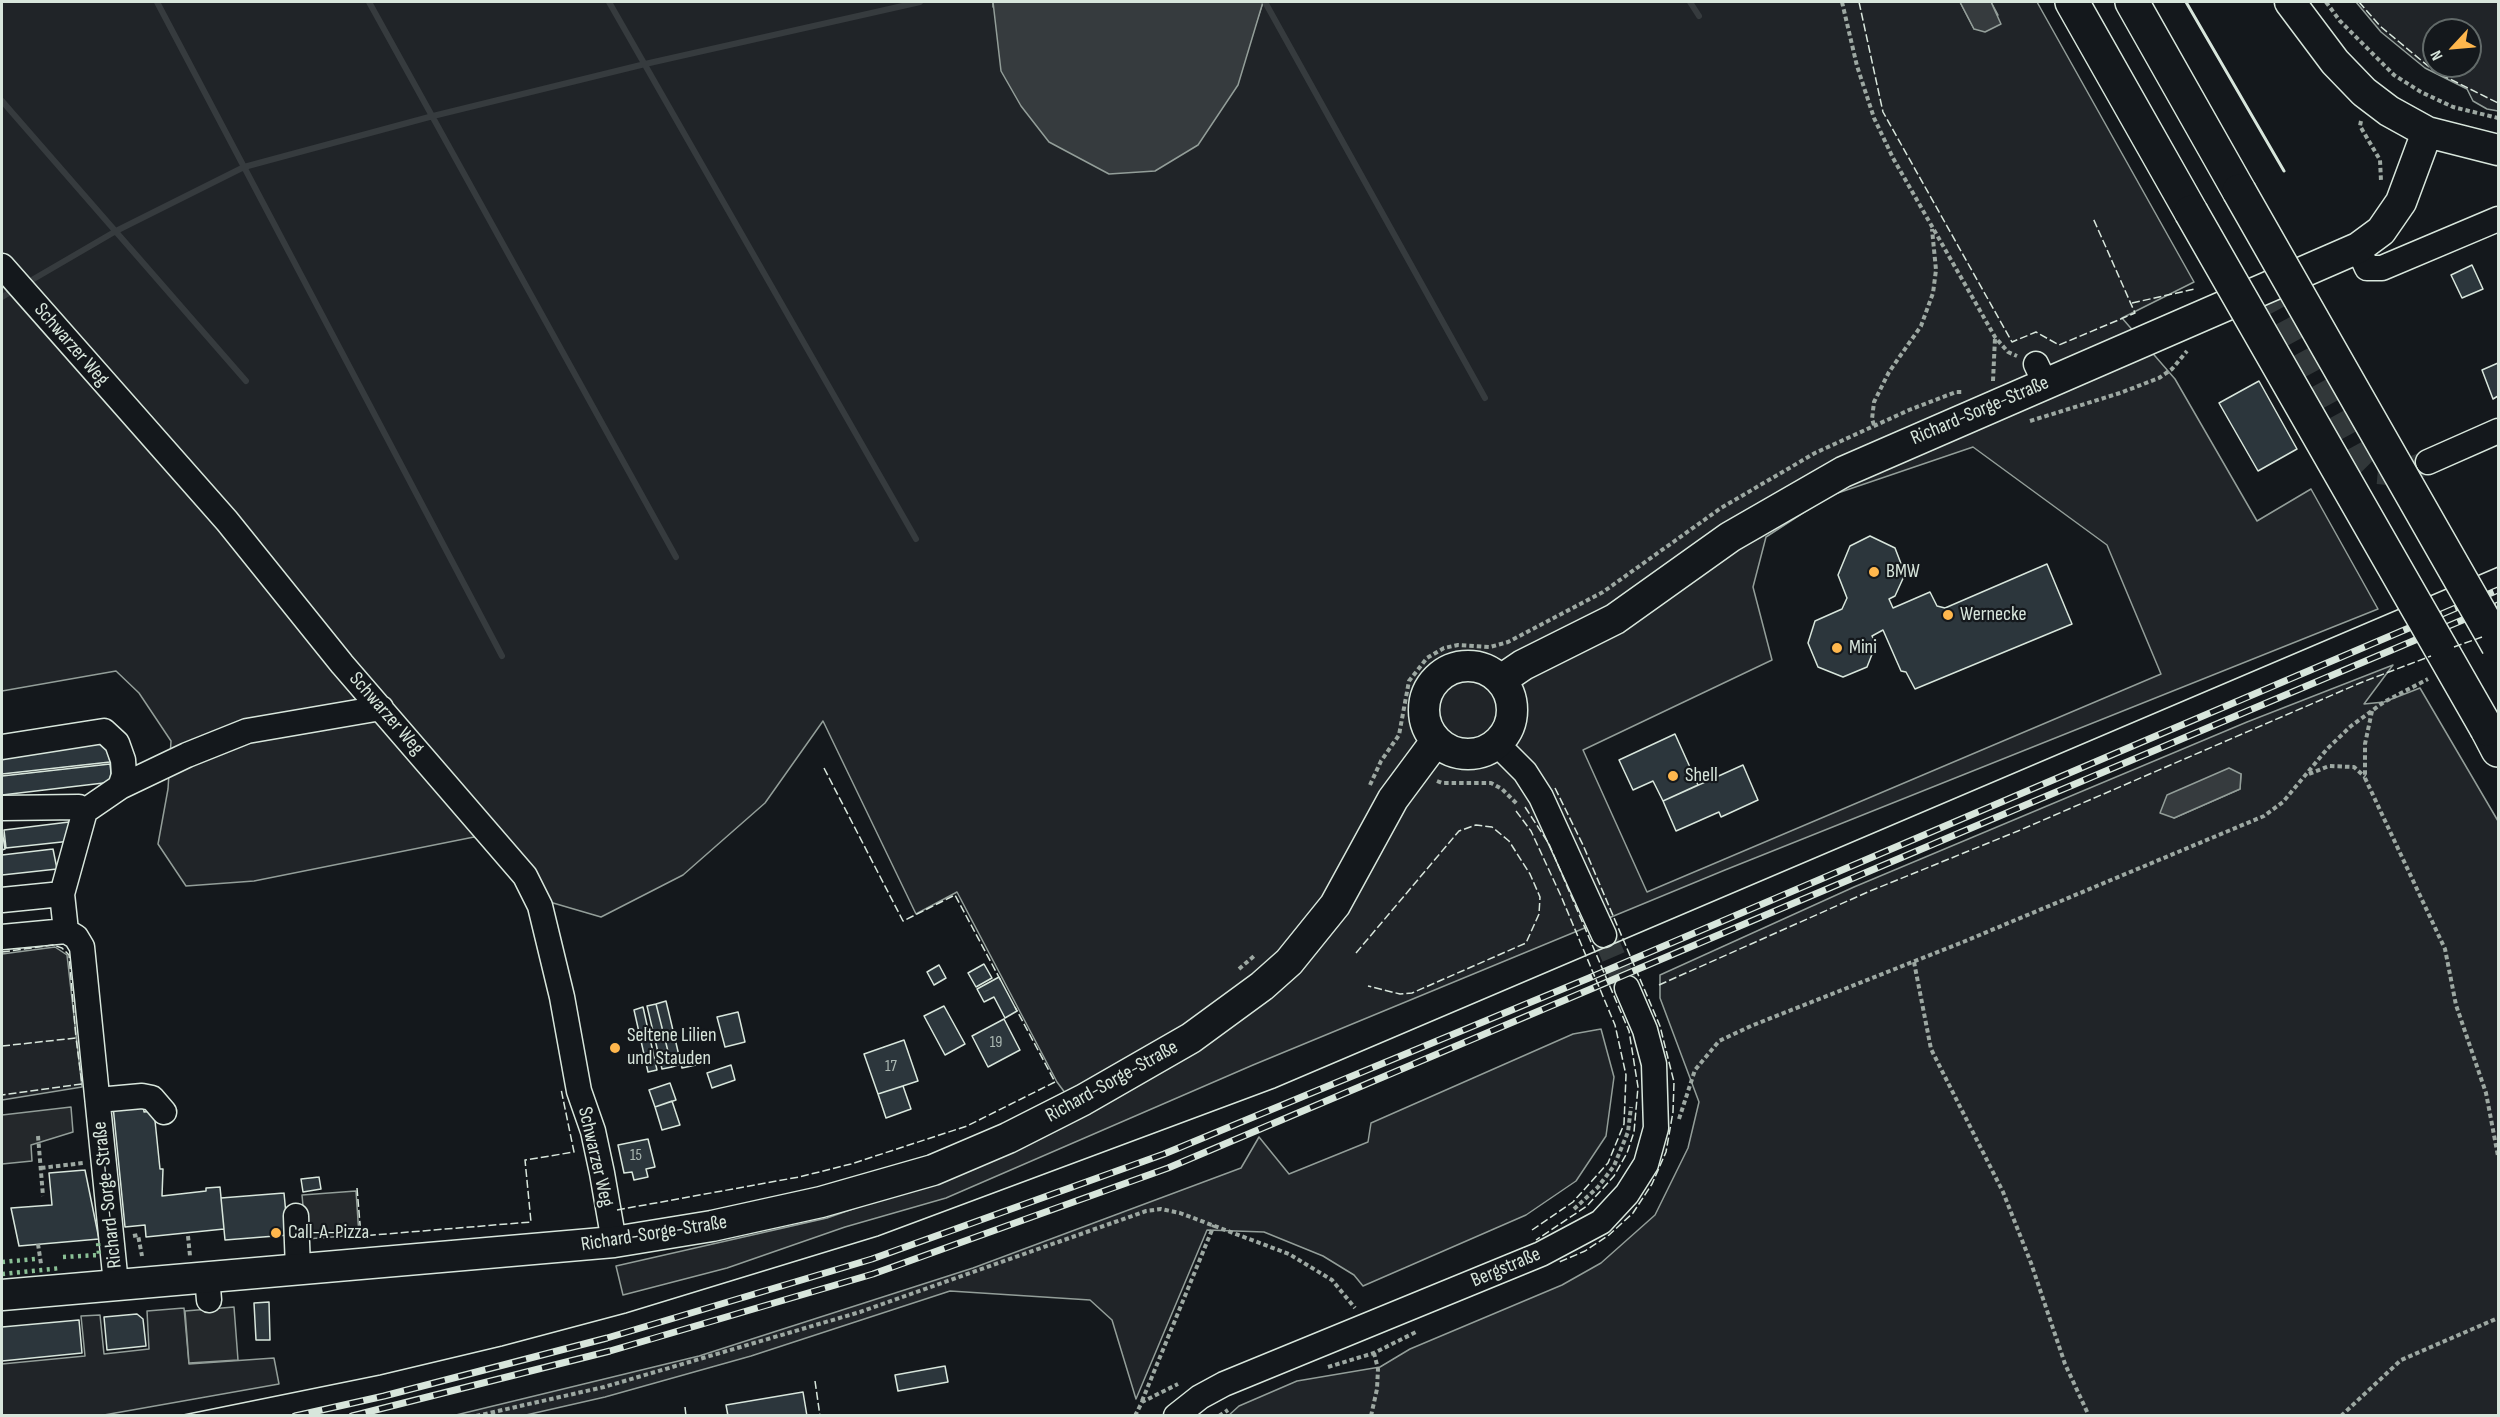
<!DOCTYPE html>
<meta charset="utf-8">
<style>
body{margin:0}
#map{position:relative;width:2500px;height:1417px;overflow:hidden;background:#14181c;font-family:"Sofia Sans Condensed",sans-serif}
canvas{display:block}
.frame{position:absolute;inset:0;border:3px solid #d8e6dc;pointer-events:none}
.north{position:absolute;left:2422px;top:18px;width:60px;height:60px;box-sizing:border-box;background:#14181c;border:2px solid #626a69;border-radius:50%;rotate:244deg;font-size:16px;font-weight:700;line-height:24px;text-align:center;color:#d8e6dc}
.north::after{content:'';display:block;margin:auto;width:21px;height:27px;background:#ffb74d;clip-path:polygon(50% 0,100% 100%,50% 72%,0 100%)}
</style>
<div id="map">
<canvas width="2500" height="1417"></canvas>
<div class="frame"></div>
<div class="north">N</div>
</div>
<script>
const context = document.querySelector('canvas').getContext('2d');
context.lineJoin = 'round';
function paint(path, color) { context.fillStyle = color; context.fill(path, 'evenodd'); }
const toPath = rows => new Path2D(rows.map(r => 'M' + r).join(''));
function trace(path, color, width, dash) { context.strokeStyle = color; context.lineWidth = width; context.lineCap = dash ? 'butt' : 'round'; context.setLineDash(dash || []); context.stroke(path); }
function write(font, color, halo, rows, align = 'center') {
  context.font = font + ' "Sofia Sans Condensed",sans-serif'; context.lineWidth = 4.5; context.setLineDash([]); context.textBaseline = 'middle'; context.strokeStyle = halo; context.fillStyle = color; for (const [text, x, y, turn = 0] of rows) {
    context.save(); context.translate(x, y); context.rotate((+turn || 0) * Math.PI / 180); context.textAlign = isNaN(turn) ? turn : align; if (halo) context.strokeText(text, 0, 0); context.fillText(text, 0, 0); context.restore();
  }
}
const green = toPath([
 [2,2,993,2,993,7,1252,35,1263,2,1960,2,1974,29,1998,15,1991,2,2037,2,2194,282,2122,318,2175,379,2257,521,2311,489,2378,609,1725,870,1253,1065,946,1198,845,1227,727,1268,623,1295,616,1266,827,1218,904,1191,1083,1117,1057,1082,957,892,916,914,823,721,765,803,683,875,601,917,536,898,505,859,474,837,254,881,186,886,158,844,168,789,171,741,139,693,116,671,2,691,2,2],
 [1973,447,2107,545,2161,674,1647,892,1583,750,1772,660,1753,587,1766,537,1829,496,1973,447],
 [2356,2,2498,2,2498,111,2487,109,2473,101,2467,89,2425,68,2381,32,2356,2],
 [2434,30,2470,30,2470,66,2434,66,2434,30],
 [2393,665,2364,704,2384,702,2420,688,2498,821,2498,1415,1228,1416,1239,1406,1297,1381,1380,1367,1410,1349,1562,1285,1601,1263,1655,1215,1688,1148,1699,1102,1660,998,1660,975,1854,887,2247,722,2393,665],
 [2241,774,2240,789,2174,818,2241,774],
 [55,947,67,955,82,1087,2,1100,2,954,55,947],
 [1601,1029,1614,1077,1606,1136,1576,1181,1526,1215,1363,1286,1354,1275,1323,1256,1264,1232,1207,1230,1136,1399,1112,1320,1090,1300,950,1291,751,1356,605,1397,526,1415,456,1415,699,1356,973,1268,1241,1168,1259,1137,1289,1174,1368,1142,1371,1123,1573,1034,1601,1029],
 [184,1308,189,1364,274,1358,279,1384,104,1415,2,1415,2,1364,85,1356,81,1316,100,1315,104,1354,149,1349,147,1311,184,1308]
]);
paint(green, '#202428');
trace(green, '#939e99', 1.5);
const parking = toPath([
 [71,1107,73,1132,31,1145,32,1161,2,1164,2,1115,71,1107],
 [356,1191,359,1235,306,1239,302,1195,356,1191],
 [234,1307,238,1360,189,1363,185,1311,234,1307]
]);
paint(parking, '#24282b');
trace(parking, '#939e99', 1.5);
const water = toPath([
 [993,2,1263,2,1238,85,1198,145,1155,171,1109,174,1049,142,1021,106,1001,71,993,2],
 [1960,2,1991,2,2001,24,1985,32,1974,29,1960,2],
 [2229,768,2241,774,2240,789,2174,818,2160,813,2167,795,2229,768]
]);
paint(water, '#363b3e');
trace(water, '#939e99', 1.5);
trace(toPath([
 [157,2,502,656],
 [369,2,676,557],
 [609,2,916,539],
 [1265,2,1485,398],
 [1690,2,1699,16],
 [2,101,246,381],
 [25,284,116,231,244,167,433,116,645,64,920,2],
 [2,297,16,289]
]), '#363b3e', 6);
const building = toPath([
 [2472,265,2483,289,2462,298,2451,275,2472,265],
 [2498,363,2498,396,2493,399,2482,370,2498,363],
 [2259,381,2297,449,2258,471,2219,403,2259,381],
 [1870,536,1895,548,1905,574,1895,596,1889,599,1893,608,1930,592,1937,606,1945,608,2047,564,2072,624,1915,689,1906,672,1901,671,1883,630,1872,636,1876,644,1867,667,1843,677,1818,667,1808,643,1815,621,1842,609,1847,598,1838,575,1850,546,1870,536],
 [1675,734,1698,785,1663,801,1653,781,1633,790,1619,760,1675,734],
 [107,743,110,762,2,774,2,756,107,743],
 [110,764,112,782,2,795,2,776,110,764],
 [1743,765,1758,800,1721,817,1719,812,1676,831,1663,801,1743,765],
 [69,822,71,841,6,848,4,830,69,822],
 [2,830,5,849,2,850,2,830],
 [53,849,57,869,2,875,2,855,53,849],
 [984,964,992,978,976,987,968,973,984,964],
 [939,965,946,978,934,985,927,972,939,965],
 [999,977,1017,1011,1005,1018,994,997,984,1002,977,989,999,977],
 [666,1001,681,1064,672,1067,656,1004,666,1001],
 [656,1004,672,1067,662,1069,647,1006,656,1004],
 [944,1006,965,1044,945,1055,924,1016,944,1006],
 [643,1007,657,1070,648,1072,634,1010,643,1007],
 [738,1012,745,1042,725,1047,717,1017,738,1012],
 [1004,1019,1020,1050,988,1067,972,1036,1004,1019],
 [904,1040,918,1081,878,1094,864,1054,904,1040],
 [694,1055,696,1065,682,1068,680,1059,694,1055],
 [731,1065,735,1080,712,1088,707,1073,731,1065],
 [670,1083,676,1100,655,1107,649,1090,670,1083],
 [903,1086,911,1109,886,1118,878,1094,903,1086],
 [672,1101,680,1125,662,1130,655,1107,672,1101],
 [143,1103,144,1112,154,1111,160,1169,163,1169,162,1196,206,1191,206,1188,220,1187,224,1229,146,1237,145,1225,125,1227,113,1106,143,1103],
 [648,1139,655,1167,646,1169,648,1177,634,1180,632,1172,624,1173,618,1145,648,1139],
 [85,1170,99,1239,19,1246,11,1208,52,1205,49,1173,85,1170],
 [319,1177,321,1189,303,1192,301,1179,319,1177],
 [284,1193,288,1235,225,1240,221,1198,284,1193],
 [269,1302,270,1340,256,1340,254,1303,269,1302],
 [137,1314,143,1319,146,1346,107,1350,104,1317,137,1314],
 [79,1320,82,1353,2,1361,2,1327,79,1320],
 [945,1366,948,1382,898,1391,895,1375,945,1366],
 [803,1392,807,1416,728,1416,726,1405,803,1392]
]);
paint(building, '#2c363c');
trace(building, '#d8e6dc', 1.5);
trace(toPath([
 [2268,288,2358,454,2376,472,2399,474,2428,462],
 [1604,935,1627,988]
]), '#313739', 24, [24, 12]);
const minor = toPath([
 [2358,248,2367,268,2382,268,2498,219],
 [2,266,227,521,342,664,525,876,540,906,562,997,579,1091,593,1131,602,1173,614,1242],
 [2036,364,2045,383],
 [2428,462,2498,431],
 [1497,744,1525,772,1541,797,1604,935],
 [2,747,104,731,117,743,123,760,124,775,120,787],
 [2,808,79,807,85,811],
 [2,900,62,894],
 [66,931,62,894,85,811,120,787,187,755,247,731,381,708],
 [2,937,66,931,76,937,82,947,116,1284],
 [98,1100,142,1096,152,1098,164,1112],
 [296,1216,298,1269],
 [207,1276,209,1300],
 [1176,1416,1200,1397,1224,1384,1541,1254,1601,1222,1627,1194,1646,1164,1656,1128,1654,1064,1645,1030,1627,988]
]);
const major = toPath([
 [2290,2,2335,62,2364,92,2389,111,2427,132,2498,150],
 '1424 710a44 44 0 1 1 88 0a44 44 0 1 1-88 0Z',
 [1501,680,1523,665,1615,619,1730,537,1843,472,2358,248,2381,231,2401,202,2427,132],
 [2,1295,614,1242,712,1226,821,1202,933,1170,1008,1138,1083,1100,1191,1038,1262,986,1289,962,1335,905,1393,799,1436,741]
]);
const highway = toPath([
 [2072,2,2191,212],
 [2132,2,2239,191],
 [2487,729,2498,750]
]);
trace(minor, '#d8e6dc', 27);
trace(major, '#d8e6dc', 33);
trace(highway, '#d8e6dc', 36);
trace(toPath([
 [1842,2,1857,66,1874,118,1893,158,1995,337,2008,352,2017,356],
 [2326,2,2340,21,2394,75,2421,92,2453,107,2498,118],
 [2361,121,2360,126,2380,160,2381,181],
 [1993,381,1995,338],
 [2030,421,2120,393,2159,378,2172,369,2187,351],
 [1874,425,1872,419,1874,402,1889,372,1921,326,1933,293,1936,270,1932,229],
 [2372,711,2365,744,2365,778,2445,949,2456,1005,2486,1093,2498,1156],
 [2309,774,2329,766,2354,767,2365,777],
 [1437,781,1442,783,1491,783,1502,789,1517,804],
 [1370,785,1381,761,1399,735,1409,681,1427,658,1444,648,1458,645,1490,647,1508,642,1603,592,1721,508,1815,453,1909,410,1956,392,1962,392],
 [1914,962,1931,1049,2003,1192,2031,1263,2065,1364,2089,1416],
 [1239,969,1254,956],
 [1679,1119,1695,1070,1719,1041,1751,1026,1963,942,2264,816,2283,802,2327,749,2351,726,2384,702,2428,679],
 [38,1136,43,1196],
 [41,1168,83,1163],
 [1574,1209,1598,1187,1614,1166,1628,1132,1631,1107],
 [133,1236,138,1235,142,1256],
 [188,1236,190,1256],
 [38,1244,41,1264],
 [1328,1367,1374,1353,1418,1331],
 [1142,1401,1214,1225],
 [476,1416,604,1387,860,1312,1146,1211,1161,1209,1180,1213,1289,1254,1332,1280,1355,1308],
 [1135,1416,1142,1402,1178,1384],
 [1219,1416,1228,1410],
 [1371,1416,1377,1389,1378,1369,1374,1353],
 [2341,1416,2401,1360,2498,1318]
]), '#9da8a2', 4, [4.5, 3]);
trace(minor, '#14181c', 24);
trace(major, '#14181c', 30);
trace(highway, '#14181c', 33);
trace(toPath([
 [178,1416,380,1375,502,1346,626,1313,878,1236,1275,1088,2498,567]
]), '#d8e6dc', 1.5);
const rail = toPath([
 [295,1416,384,1396,607,1338,872,1259,1164,1154,1589,978,2498,590],
 [352,1416,610,1351,873,1274,1168,1168,2498,605]
]);
trace(rail, '#d8e6dc', 7);
trace(rail, '#14181c', 4.5, [14]);
const highwayBridge = toPath([
 [2239,191,2498,645],
 [2191,212,2487,729]
]);
trace(highwayBridge, '#d8e6dc', 36, []);
trace(highwayBridge, '#14181c', 33);
trace(toPath([
 [63,1257,99,1255,98,1242],
 [2,1262,35,1259],
 [2,1274,61,1268]
]), '#8ac095', 4.5, [3, 4.5]);
trace(toPath([
 [1859,2,1883,112,2012,342,2036,332,2059,345,2135,313,2093,218],
 [2359,2,2380,26,2434,71,2498,103],
 [2132,303,2195,289],
 [2454,647,2482,637],
 [824,768,903,921,955,895,1001,981],
 [1555,788,1583,845,1660,1026,1674,1082,1673,1112,1666,1152,1652,1184,1633,1213,1609,1235,1585,1251,1557,1263],
 [1525,807,1549,844,1629,1031,1638,1087,1634,1132,1627,1153,1614,1176,1587,1206,1536,1240],
 [1516,811,1531,831,1561,896,1615,1025,1626,1075,1624,1124,1608,1163,1573,1202,1532,1230],
 [2,952,53,945,62,948,69,955,76,1038],
 [1356,953,1459,831,1476,825,1492,827,1509,841,1530,874,1540,897,1539,914,1526,943,1412,993,1400,994,1368,986],
 [1659,985,1870,891,2018,831,2360,683,2431,656],
 [2,1046,76,1038,82,1084,2,1095],
 [357,1188,361,1236,531,1222,525,1160,574,1152,561,1089],
 [617,1210,799,1177,851,1164,967,1126,1055,1082,1015,1007],
 [815,1381,820,1416],
 [685,1407,686,1416]
]), '#d8e6dc', 1.5, [8, 3]);
trace(toPath([
 [2186,2,2284,171]
]), '#d8e6dc', 3);
for (const [x, y, r, color] of [
 [1874,572,6,"#ffb74d"],
 [1948,615,6,"#ffb74d"],
 [1837,648,6,"#ffb74d"],
 [1673,776,6,"#ffb74d"],
 [615,1048,6,"#ffb74d"],
 [276,1233,6,"#ffb74d"]
]) { const dot = new Path2D(); dot.arc(x, y, r, 0, 2 * Math.PI); context.fillStyle = color; context.fill(dot); trace(dot, '#14181c', 2); }
write('16px', '#adbab4', null, [
 ["19",996,1043],
 ["17",891,1067],
 ["15",636,1156]
]);
write('20px', '#d8e6dc', '#14181c', [
 ["Schwarzer Weg",71,345,49],
 ["Richard-Sorge-Straße",1980,411,-23],
 ["Schwarzer Weg",386,714,49],
 ["Richard-Sorge-Straße",1112,1082,-29],
 ["Schwarzer Weg",595,1157,77],
 ["Richard-Sorge-Straße",108,1195,-96],
 ["Richard-Sorge-Straße",654,1234,-9],
 ["Bergstraße",1506,1268,-23]
]);
write('20px', '#d8e6dc', '#14181c', [
 ["BMW",1886,572],
 ["Wernecke",1960,615],
 ["Mini",1849,648],
 ["Shell",1685,776],
 ["Seltene Lilien",627,1036],
 ["und Stauden",627,1059],
 ["Call-A-Pizza",288,1233]
], 'left');
</script>
